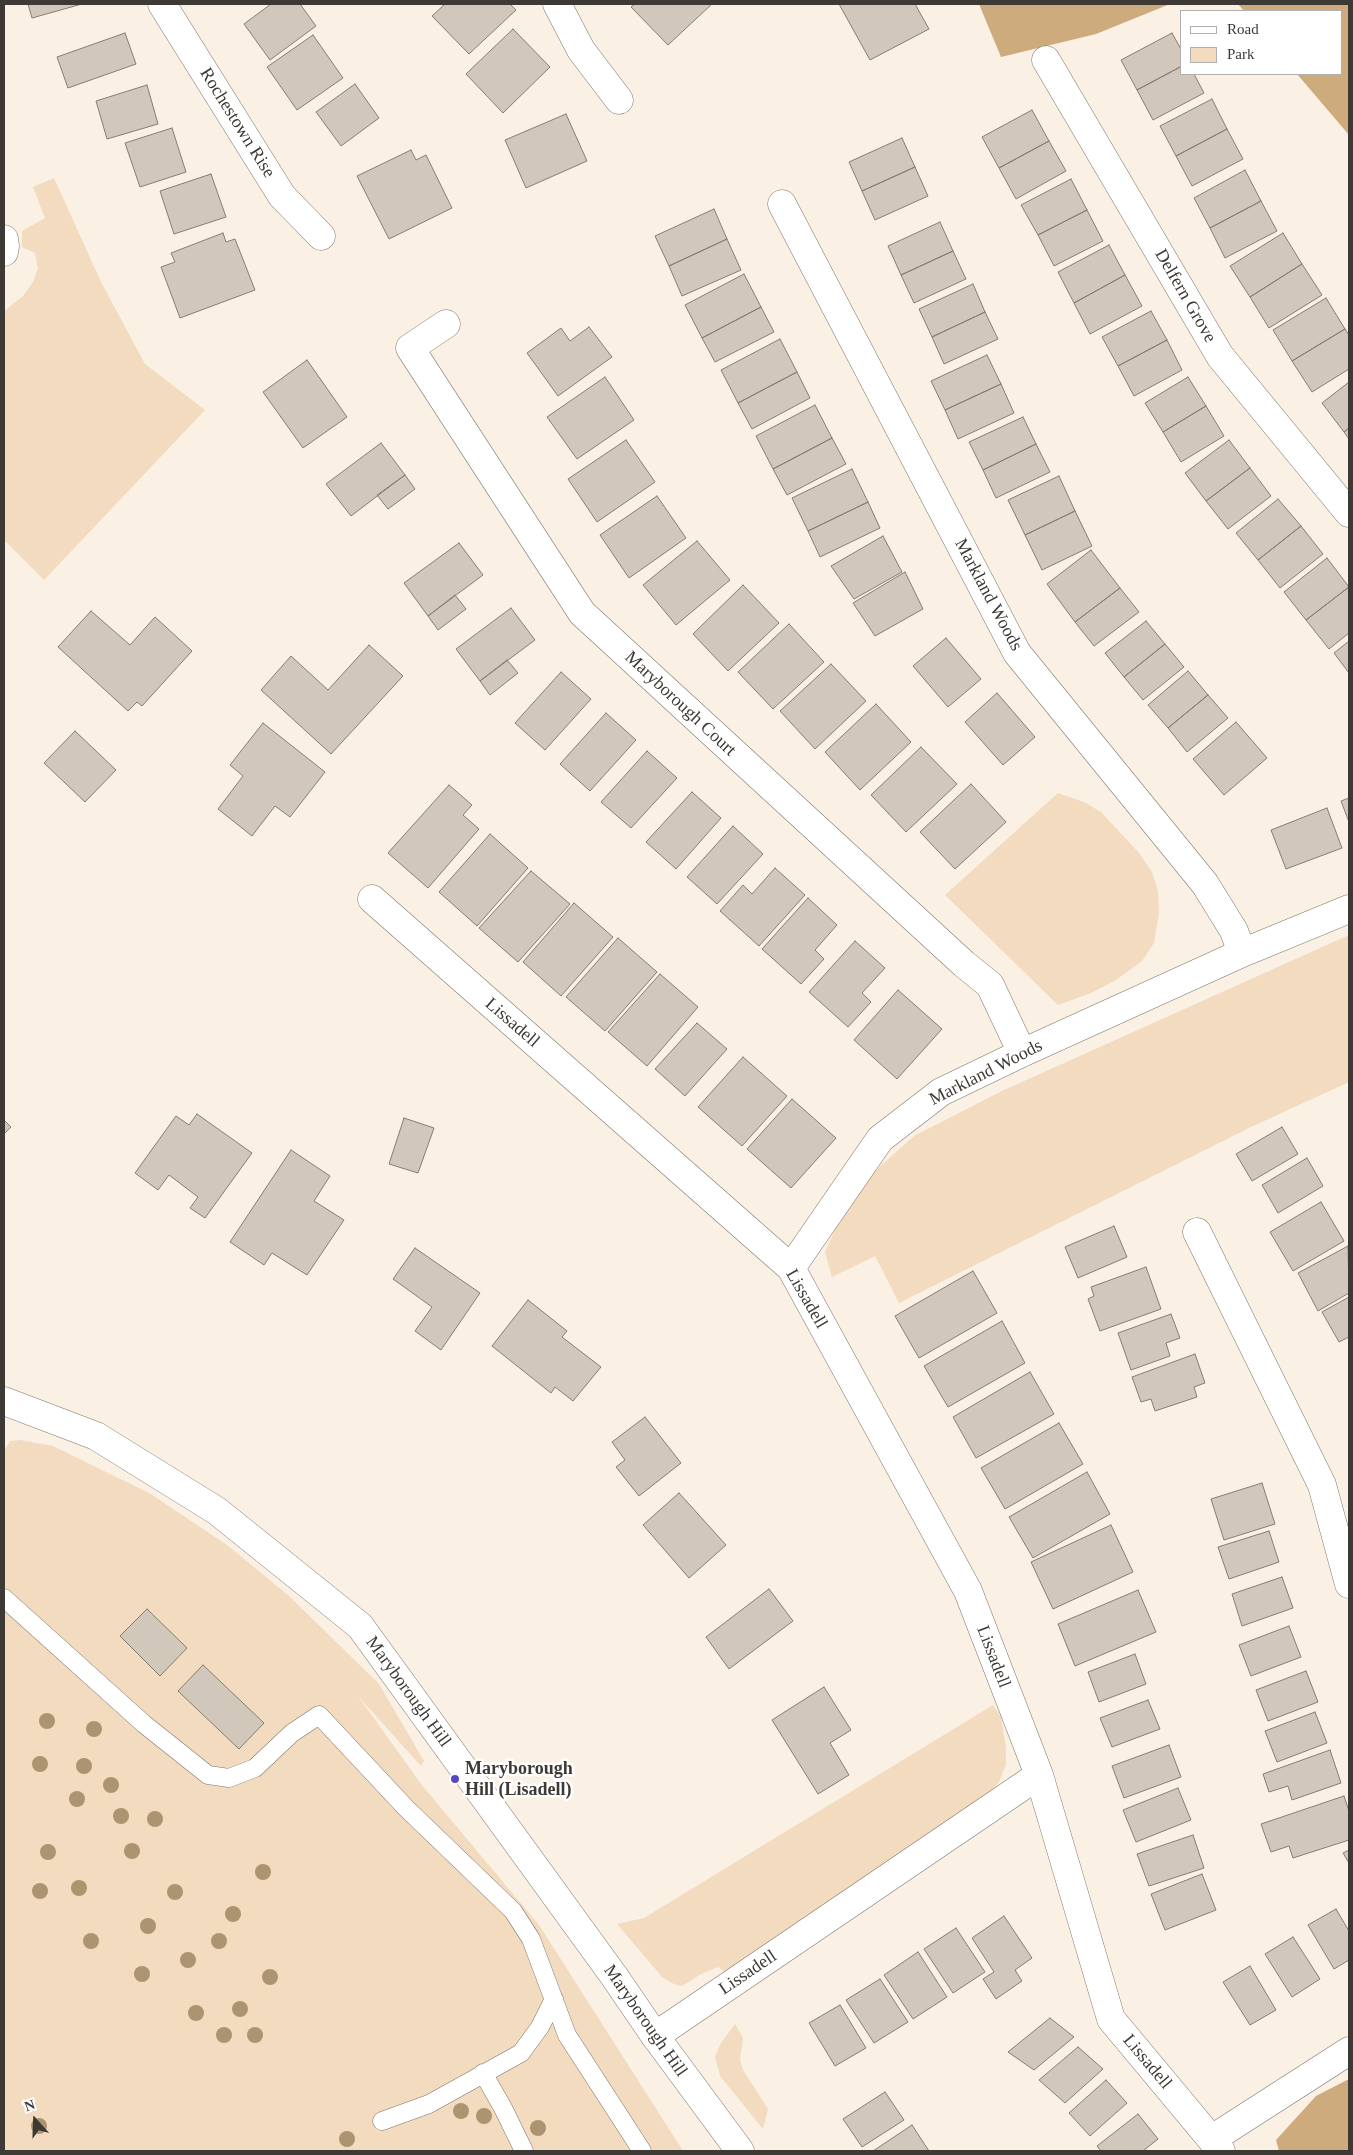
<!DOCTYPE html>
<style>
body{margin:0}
#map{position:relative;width:1353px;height:2155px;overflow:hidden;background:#faf0e3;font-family:Georgia,serif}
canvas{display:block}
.frame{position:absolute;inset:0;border:5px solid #3d3934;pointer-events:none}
.legend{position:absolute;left:1180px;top:10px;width:162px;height:65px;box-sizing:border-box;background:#fff;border:1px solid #b1b0ae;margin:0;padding:6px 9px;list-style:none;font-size:15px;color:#3d3934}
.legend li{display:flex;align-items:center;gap:10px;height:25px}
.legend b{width:25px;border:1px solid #b1b0ae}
.north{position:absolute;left:10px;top:2095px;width:50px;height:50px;-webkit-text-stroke:4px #fff;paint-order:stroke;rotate:340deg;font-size:14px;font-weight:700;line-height:20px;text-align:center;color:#3d3934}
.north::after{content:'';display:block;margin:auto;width:18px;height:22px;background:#3d3934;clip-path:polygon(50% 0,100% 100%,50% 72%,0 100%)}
</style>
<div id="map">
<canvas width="1353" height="2155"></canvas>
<div class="frame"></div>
<ul class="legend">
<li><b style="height:6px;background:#fff"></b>Road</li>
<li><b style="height:14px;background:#f2dbbe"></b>Park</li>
</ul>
<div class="north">N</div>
</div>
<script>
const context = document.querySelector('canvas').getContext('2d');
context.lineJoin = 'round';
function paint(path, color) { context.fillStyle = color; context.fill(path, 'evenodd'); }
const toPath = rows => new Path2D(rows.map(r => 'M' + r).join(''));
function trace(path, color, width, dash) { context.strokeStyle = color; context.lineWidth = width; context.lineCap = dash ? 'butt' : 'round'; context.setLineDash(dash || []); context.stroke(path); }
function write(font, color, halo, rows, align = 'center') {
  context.font = font + ' Georgia,serif'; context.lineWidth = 5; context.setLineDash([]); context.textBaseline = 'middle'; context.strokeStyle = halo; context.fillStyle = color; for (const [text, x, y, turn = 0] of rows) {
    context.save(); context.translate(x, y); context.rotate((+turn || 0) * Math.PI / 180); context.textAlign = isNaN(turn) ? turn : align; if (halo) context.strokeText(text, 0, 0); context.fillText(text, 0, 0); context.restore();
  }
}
paint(toPath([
 [54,178,101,282,145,364,205,410,44,580,4,540,4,311,23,296,33,282,38,268,35,253,22,247,22,231,45,218,33,187],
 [1058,793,1084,802,1101,812,1139,853,1152,872,1158,891,1159,913,1154,943,1142,961,1116,980,1091,993,1058,1005,945,895],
 [1349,935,1349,1082,1253,1126,899,1303,875,1256,832,1277,825,1252,842,1214,875,1171,914,1136,1002,1091],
 [20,1440,53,1446,149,1493,227,1545,289,1596,379,1684,424,1761,421,1766,358,1696,421,1784,539,1925,683,2151,4,2151,4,1451,10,1441],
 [993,1705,1001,1717,1006,1748,1006,1764,999,1782,986,1798,725,1972,718,1967,701,1974,682,1986,674,1984,663,1978,617,1924,644,1918],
 [735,2024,743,2038,740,2060,743,2070,768,2109,763,2129,720,2076,715,2057,721,2043]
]), '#f2dbbe');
paint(toPath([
 [979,4,1170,4,1096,34,1001,57],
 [1238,4,1349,4,1349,135,1297,74,1342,74,1342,11,1244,11],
 [1349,2079,1349,2151,1279,2151,1276,2140,1316,2096]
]), '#ceab7c');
const building = toPath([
 [28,4,82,4,32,18,28,4],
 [271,4,300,4,316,26,270,60,244,24,271,4],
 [445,4,510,4,516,10,469,54,432,16,445,4],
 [635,4,712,4,668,45,631,7,635,4],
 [839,4,915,4,929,29,870,60,839,4],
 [513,29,550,67,503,113,466,74,513,29],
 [125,33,136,64,68,88,57,57,125,33],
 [1172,33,1182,51,1182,66,1137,90,1121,60,1172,33],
 [313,35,343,78,297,110,267,67,313,35],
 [1182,66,1182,74,1194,74,1204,93,1153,120,1137,90,1182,66],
 [355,84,379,118,341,146,316,112,355,84],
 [147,85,158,124,107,139,96,101,147,85],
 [1212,99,1227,129,1176,156,1160,126,1212,99],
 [1032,110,1049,141,999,168,982,137,1032,110],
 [566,114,587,161,526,188,505,140,566,114],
 [172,128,186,172,140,187,125,143,172,128],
 [1227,129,1243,159,1192,186,1176,156,1227,129],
 [902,138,915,167,862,191,849,162,902,138],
 [1049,141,1066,171,1016,199,999,168,1049,141],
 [411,150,416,160,426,155,452,208,389,239,357,176,411,150],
 [915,167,928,196,875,220,862,191,915,167],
 [1245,170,1261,201,1210,228,1194,198,1245,170],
 [211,174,226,217,174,234,160,191,211,174],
 [1071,179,1087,210,1038,235,1021,205,1071,179],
 [1261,201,1277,231,1225,258,1210,228,1261,201],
 [714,209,727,239,669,266,655,236,714,209],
 [1087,210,1103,241,1054,266,1038,235,1087,210],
 [940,222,953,251,901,275,888,246,940,222],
 [223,233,226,242,235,239,255,290,180,318,161,267,175,262,171,253,223,233],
 [1283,233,1302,264,1250,297,1230,266,1283,233],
 [727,239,741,270,682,296,669,266,727,239],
 [1109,245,1125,275,1074,303,1058,272,1109,245],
 [953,251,966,279,914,303,901,275,953,251],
 [1302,264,1322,295,1269,328,1250,297,1302,264],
 [744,274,761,307,702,338,685,305,744,274],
 [1125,275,1142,306,1090,334,1074,303,1125,275],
 [973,284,985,312,932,337,919,309,973,284],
 [1326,298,1345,329,1292,361,1273,330,1326,298],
 [761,307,774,332,715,362,702,338,761,307],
 [1151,311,1167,340,1118,366,1102,337,1151,311],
 [985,312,998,339,944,364,932,337,985,312],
 [589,327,612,357,558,396,527,353,561,328,570,341,589,327],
 [1345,329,1349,335,1349,369,1312,392,1292,361,1345,329],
 [780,339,797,372,738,403,721,370,780,339],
 [1167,340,1182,370,1134,396,1118,366,1167,340],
 [987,355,1001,384,945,410,931,381,987,355],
 [307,360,347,417,303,448,263,392,307,360],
 [797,372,810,398,752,429,738,403,797,372],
 [605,377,634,420,577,459,547,417,605,377],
 [1188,377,1206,406,1163,432,1145,403,1188,377],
 [1349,382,1349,428,1344,432,1322,403,1349,382],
 [1001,384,1014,413,958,439,945,410,1001,384],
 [815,405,832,438,773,469,756,436,815,405],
 [1206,406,1224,436,1181,462,1163,432,1206,406],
 [1023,417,1036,444,983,470,969,442,1023,417],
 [1349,428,1349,439,1344,432,1349,428],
 [832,438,846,464,787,495,773,469,832,438],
 [626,440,655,482,597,522,568,479,626,440],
 [1229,440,1250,468,1206,501,1185,473,1229,440],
 [381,443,405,475,351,516,326,484,381,443],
 [1036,444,1050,472,996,498,983,470,1036,444],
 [1250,468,1271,496,1228,529,1206,501,1250,468],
 [852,469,868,502,808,531,792,498,852,469],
 [405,475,415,489,388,509,377,495,405,475],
 [1059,476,1075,511,1025,535,1008,500,1059,476],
 [657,496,686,538,629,578,600,535,657,496],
 [1278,499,1301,526,1258,560,1236,533,1278,499],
 [868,502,880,528,820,557,808,531,868,502],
 [1075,511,1092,546,1042,570,1025,535,1075,511],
 [1301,526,1323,554,1280,588,1258,560,1301,526],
 [883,536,902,572,854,599,831,566,883,536],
 [697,541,730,580,676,625,643,585,697,541],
 [459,543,483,575,428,616,404,583,459,543],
 [1091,550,1120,588,1075,622,1047,584,1091,550],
 [1327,558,1349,587,1306,620,1284,592,1327,558],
 [905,572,923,609,875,636,853,603,905,572],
 [743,585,779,623,728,671,693,634,743,585],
 [1349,587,1349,633,1329,649,1306,620,1349,587],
 [1120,588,1139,612,1094,646,1075,622,1120,588],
 [455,595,466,609,438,630,428,616,455,595],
 [511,608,535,640,480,681,456,649,511,608],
 [91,611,130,645,155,617,192,651,142,706,137,702,128,711,58,647,91,611],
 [1146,621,1165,644,1124,677,1105,653,1146,621],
 [789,624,824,662,773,709,738,672,789,624],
 [946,638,981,679,948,707,913,666,946,638],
 [1349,641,1349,673,1334,653,1349,641],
 [1165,644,1184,667,1143,700,1124,677,1165,644],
 [369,645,403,676,331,754,261,690,291,656,328,690,369,645],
 [507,660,518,673,490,695,480,681,507,660],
 [831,664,866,701,815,749,780,711,831,664],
 [1188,671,1208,695,1168,728,1148,705,1188,671],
 [561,672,591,699,545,750,515,723,561,672],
 [997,693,1035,737,1003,765,965,722,997,693],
 [1208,695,1228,718,1187,752,1168,728,1208,695],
 [876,704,911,742,860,790,825,752,876,704],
 [606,713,636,740,590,791,560,764,606,713],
 [1236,722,1267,758,1224,795,1193,759,1236,722],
 [263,723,325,772,290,817,275,806,252,836,218,809,243,776,230,765,263,723],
 [75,731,116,770,85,802,44,763,75,731],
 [921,747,957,784,906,832,871,795,921,747],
 [647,751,677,778,631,828,601,802,647,751],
 [971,784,1006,822,955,869,920,832,971,784],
 [449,785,472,805,463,815,479,829,428,888,388,853,449,785],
 [692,792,721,818,676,869,646,842,692,792],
 [1349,798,1349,822,1341,801,1349,798],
 [1327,808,1342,848,1286,869,1271,830,1327,808],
 [733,826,763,854,717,904,687,877,733,826],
 [490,834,528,868,477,926,439,892,490,834],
 [775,868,805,895,759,946,720,911,743,885,752,894,775,868],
 [531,871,570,904,518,962,479,928,531,871],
 [808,898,837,925,815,950,824,959,801,984,762,949,808,898],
 [574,903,613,937,561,996,523,962,574,903],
 [618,938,657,972,605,1031,566,997,618,938],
 [855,941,885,968,862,993,871,1002,848,1027,809,992,855,941],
 [660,974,698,1007,647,1066,608,1032,660,974],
 [898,990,942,1029,897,1079,854,1040,898,990],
 [697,1023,727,1049,685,1096,655,1069,697,1023],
 [743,1057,787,1096,742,1146,698,1107,743,1057],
 [792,1099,836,1138,791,1188,747,1149,792,1099],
 [197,1114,252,1153,205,1218,190,1208,198,1197,169,1175,158,1190,135,1173,176,1116,189,1125,197,1114],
 [404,1118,434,1128,418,1173,389,1164,404,1118],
 [4,1120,11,1127,4,1134,4,1120],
 [1282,1127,1298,1154,1252,1181,1236,1154,1282,1127],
 [291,1150,330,1176,314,1201,344,1220,307,1275,272,1253,264,1265,230,1242,291,1150],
 [1307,1158,1323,1186,1278,1213,1262,1185,1307,1158],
 [1321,1202,1344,1241,1293,1271,1270,1232,1321,1202],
 [1114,1226,1127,1257,1078,1278,1065,1247,1114,1226],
 [1348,1246,1349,1293,1318,1311,1298,1273,1348,1246],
 [415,1248,480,1293,441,1350,415,1331,432,1307,393,1279,415,1248],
 [1146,1267,1161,1309,1100,1331,1088,1299,1094,1296,1091,1287,1146,1267],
 [973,1271,997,1313,919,1358,895,1316,973,1271],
 [1349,1297,1349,1337,1339,1342,1322,1312,1349,1297],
 [528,1300,567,1331,562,1337,601,1367,573,1401,555,1387,551,1393,492,1346,528,1300],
 [1171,1314,1180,1338,1166,1343,1170,1356,1131,1370,1118,1333,1171,1314],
 [1002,1321,1025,1363,948,1407,924,1366,1002,1321],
 [1195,1354,1205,1383,1194,1387,1197,1397,1155,1411,1151,1399,1141,1402,1132,1377,1195,1354],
 [1030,1372,1054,1414,976,1458,953,1417,1030,1372],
 [645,1417,681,1463,639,1496,616,1467,625,1460,612,1442,645,1417],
 [1059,1423,1083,1464,1005,1509,981,1468,1059,1423],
 [1087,1472,1110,1514,1033,1558,1009,1517,1087,1472],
 [1262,1483,1275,1524,1224,1540,1211,1499,1262,1483],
 [679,1493,726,1545,689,1578,643,1525,679,1493],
 [1111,1525,1133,1572,1053,1609,1031,1562,1111,1525],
 [1269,1531,1279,1562,1229,1579,1218,1547,1269,1531],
 [1282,1577,1293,1608,1242,1626,1232,1594,1282,1577],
 [769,1589,793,1621,729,1669,706,1637,769,1589],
 [1138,1590,1156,1632,1075,1666,1058,1624,1138,1590],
 [147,1609,187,1648,160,1676,120,1636,147,1609],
 [1289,1626,1301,1657,1251,1676,1239,1645,1289,1626],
 [1135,1654,1146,1684,1099,1702,1088,1672,1135,1654],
 [203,1665,264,1723,239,1749,178,1691,203,1665],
 [1306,1671,1318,1702,1268,1721,1256,1690,1306,1671],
 [824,1687,851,1730,830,1743,849,1775,818,1794,772,1720,824,1687],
 [1148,1700,1160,1729,1112,1747,1100,1718,1148,1700],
 [1315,1712,1327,1743,1277,1762,1265,1731,1315,1712],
 [1169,1745,1181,1777,1124,1798,1112,1766,1169,1745],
 [1330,1750,1341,1783,1292,1800,1288,1786,1269,1792,1263,1774,1330,1750],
 [1178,1788,1191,1820,1136,1842,1123,1810,1178,1788],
 [1344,1796,1349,1811,1349,1840,1293,1858,1289,1846,1271,1852,1261,1824,1344,1796],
 [1193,1835,1204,1868,1149,1886,1137,1854,1193,1835],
 [1349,1850,1349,1863,1343,1853,1349,1850],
 [1202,1874,1216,1910,1165,1930,1151,1894,1202,1874],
 [1336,1909,1349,1931,1349,1960,1334,1969,1308,1925,1336,1909],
 [1004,1916,1032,1958,1015,1970,1022,1981,996,1999,983,1979,994,1972,972,1938,1004,1916],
 [956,1928,985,1972,953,1993,924,1949,956,1928],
 [1293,1937,1320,1979,1292,1997,1265,1954,1293,1937],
 [918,1952,947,1997,913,2019,884,1975,918,1952],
 [1250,1966,1276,2010,1250,2025,1223,1982,1250,1966],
 [880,1979,908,2022,874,2043,846,2000,880,1979],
 [840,2005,866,2048,835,2066,809,2023,840,2005],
 [1050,2018,1074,2037,1034,2070,1008,2052,1050,2018],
 [1078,2047,1103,2069,1065,2103,1039,2080,1078,2047],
 [1106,2080,1127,2103,1090,2136,1069,2113,1106,2080],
 [885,2092,904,2120,862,2147,843,2119,885,2092],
 [1138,2114,1158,2139,1143,2151,1101,2151,1097,2146,1138,2114],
 [912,2125,929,2151,873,2151,912,2125]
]);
paint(building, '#d1c7ba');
trace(building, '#867d71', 1);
const service = toPath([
 [4,1598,144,1724,208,1775,229,1778,255,1768,292,1733,319,1715,406,1808,513,1911,531,1939,567,2035,642,2151],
 [483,2073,503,2108,524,2151],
 [382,2121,429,2104,521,2053,540,2027,554,1999]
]);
const minor = toPath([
 [162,4,282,196,321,236],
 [557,4,581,50,619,100],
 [1046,60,1220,356,1349,513],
 [782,204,1017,653,1205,884,1234,931,1242,953],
 [4,239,5,246,4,252],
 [446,324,410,348,582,613,964,964,990,985,1022,1053],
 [372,899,791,1268,968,1591,1039,1775],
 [1197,1232,1322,1485,1349,1584],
 [791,1268,880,1139,941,1092,1022,1053,1242,953,1349,909],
 [655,2036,1039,1775,1111,2019,1221,2151],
 [1212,2139,1349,2051]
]);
const tertiary = toPath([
 [4,1401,96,1436,217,1511,360,1626,614,1976,655,2036,740,2151]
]);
trace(service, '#7e756a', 19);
trace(minor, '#7e756a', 29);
trace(tertiary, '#7e756a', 29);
trace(service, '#fff', 18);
trace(minor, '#fff', 28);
trace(tertiary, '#fff', 28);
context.fillStyle = '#ac9470';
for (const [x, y] of [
 [47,1721],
 [94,1729],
 [40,1764],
 [84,1766],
 [111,1785],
 [77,1799],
 [121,1816],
 [155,1819],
 [132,1851],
 [48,1852],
 [263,1872],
 [79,1888],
 [40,1891],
 [175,1892],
 [233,1914],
 [148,1926],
 [91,1941],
 [219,1941],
 [188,1960],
 [142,1974],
 [270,1977],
 [240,2009],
 [196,2013],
 [224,2035],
 [255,2035],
 [461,2111],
 [484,2116],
 [39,2126],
 [538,2128],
 [347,2139]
]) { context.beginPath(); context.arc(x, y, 8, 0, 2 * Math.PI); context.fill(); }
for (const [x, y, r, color] of [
 [455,1779,5,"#5847bf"]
]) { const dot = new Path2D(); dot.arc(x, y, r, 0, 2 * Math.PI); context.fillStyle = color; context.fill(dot); trace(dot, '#fff', 2); }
write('18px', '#3d3934', '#fff', [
 ["Rochestown Rise",237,123,58],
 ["Delfern Grove",1185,296,60],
 ["Markland Woods",988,595,62],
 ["Maryborough Court",680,704,43],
 ["Lissadell",512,1023,41],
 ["Markland Woods",986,1073,-27],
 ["Lissadell",806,1299,60],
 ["Lissadell",993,1657,69],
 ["Maryborough Hill",408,1692,54],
 ["Lissadell",748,1973,-34],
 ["Maryborough Hill",645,2021,55],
 ["Lissadell",1147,2062,50]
]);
write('bold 18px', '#3d3934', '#fff', [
 ["Maryborough",465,1769],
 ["Hill (Lisadell)",465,1790]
], 'left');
</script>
